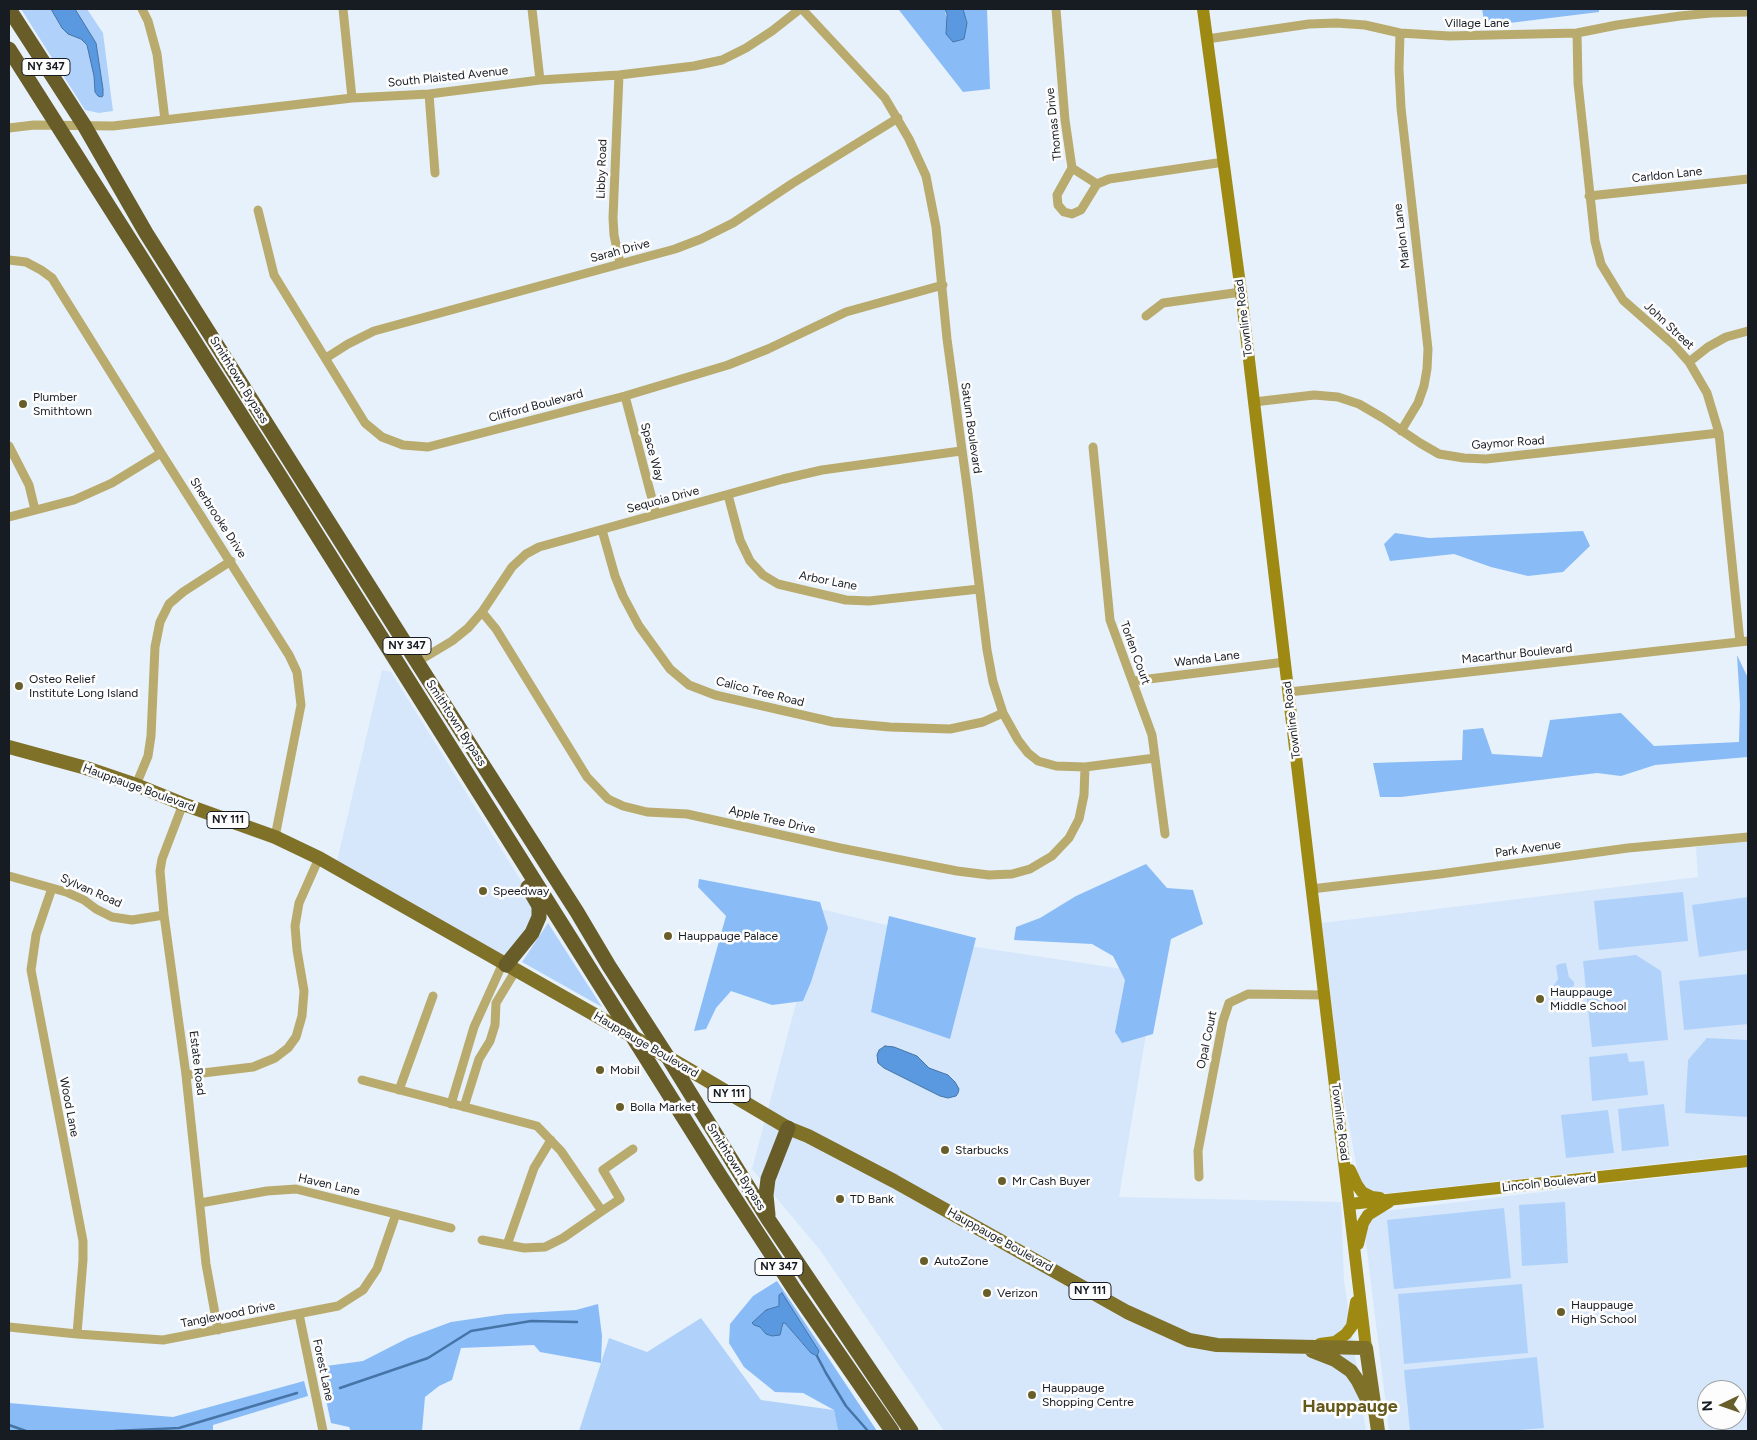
<!DOCTYPE html>
<style>
body{margin:0}
#map{position:relative;width:1757px;height:1440px;overflow:hidden;background:#e7f1fc;font-family:Figtree,sans-serif}
canvas{display:block}
.frame{position:absolute;inset:0;border:10px solid #171c23;pointer-events:none}
.north{position:absolute;left:1697px;top:1380px;width:50px;height:50px;box-sizing:border-box;background:#fdfdfd;border:1px solid #a1a3a6;border-radius:50%;rotate:267deg;font-size:14px;font-weight:700;line-height:20px;text-align:center;color:#171c23}
.north::after{content:'';display:block;margin:auto;width:18px;height:22px;background:#685e2a;clip-path:polygon(50% 0,100% 100%,50% 72%,0 100%)}
</style>
<div id="map">
<canvas width="1757" height="1440"></canvas>
<div class="frame"></div>
<div class="north">N</div>
</div>
<script>
const context = document.querySelector('canvas').getContext('2d');
context.lineJoin = 'round';
function paint(path, color) { context.fillStyle = color; context.fill(path, 'evenodd'); }
const toPath = rows => new Path2D(rows.map(r => 'M' + r).join(''));
function trace(path, color, width, dash) { context.strokeStyle = color; context.lineWidth = width; context.lineCap = dash ? 'butt' : 'round'; context.setLineDash(dash || []); context.stroke(path); }
function write(font, color, halo, rows, align = 'center') {
  context.font = font + ' Figtree,sans-serif'; context.lineWidth = 5; context.setLineDash([]); context.textBaseline = 'middle'; context.strokeStyle = halo; context.fillStyle = color; for (const [text, x, y, turn = 0] of rows) {
    context.save(); context.translate(x, y); context.rotate((+turn || 0) * Math.PI / 180); context.textAlign = isNaN(turn) ? turn : align; if (halo) context.strokeText(text, 0, 0); context.fillText(text, 0, 0); context.restore();
  }
}
paint(toPath([
 [382,670,391,672,533,900,533,920,507,957,336,865],
 [1748,841,1748,1154,1381,1194,1365,1190,1358,1175,1340,1074,1322,923,1698,877,1696,847],
 [821,909,976,947,1156,974,1119,1197,1341,1202,1344,1280,1366,1431,944,1431,820,1250,752,1169],
 [1748,1167,1748,1431,1389,1431,1365,1234,1369,1219,1384,1211],
 [1707,1390,1737,1390,1737,1420,1707,1420]
]), '#d6e7fb');
paint(toPath([
 [21,9,87,9,103,33,113,111,99,113,85,110],
 [1683,892,1688,941,1599,950,1594,901],
 [1748,897,1748,950,1699,957,1692,905],
 [548,923,602,1007,522,962],
 [1636,955,1661,971,1668,1040,1592,1047,1583,961],
 [1566,963,1569,977,1574,982,1574,986,1571,988,1563,988,1559,992,1555,992,1553,987,1558,979,1556,966,1559,964],
 [1748,974,1748,1024,1684,1030,1679,981],
 [1707,1038,1748,1040,1748,1117,1685,1113,1688,1060],
 [1627,1053,1629,1062,1644,1061,1648,1095,1592,1101,1589,1057],
 [1664,1104,1669,1146,1622,1151,1618,1109],
 [1608,1110,1614,1153,1566,1158,1561,1115],
 [1565,1202,1568,1263,1522,1266,1519,1205],
 [1504,1208,1511,1278,1394,1289,1387,1220],
 [1522,1284,1528,1353,1404,1364,1398,1294],
 [701,1318,761,1400,834,1410,838,1431,579,1431,609,1338,647,1352],
 [1537,1357,1544,1428,1508,1431,1410,1431,1404,1370]
]), '#b0d2fa');
paint(toPath([
 [900,9,945,9,947,23,967,23,963,9,987,9,990,89,963,92,899,10],
 [1482,9,1599,9,1599,12,1485,26],
 [1583,531,1590,546,1563,572,1528,576,1491,567,1454,554,1390,561,1384,544,1395,533,1429,538],
 [1737,655,1748,678,1748,757,1655,765,1621,776,1597,773,1401,797,1380,797,1373,763,1462,760,1463,730,1483,728,1492,754,1542,757,1550,720,1621,713,1654,746,1739,742,1740,705],
 [1146,864,1167,888,1193,890,1203,924,1171,939,1153,1034,1122,1043,1115,1032,1125,980,1113,956,1092,944,1014,940,1016,927,1040,918,1076,896],
 [699,879,820,902,828,928,811,982,803,1001,772,1005,731,991,716,1008,706,1029,694,1031,726,916,698,887],
 [889,916,976,938,950,1039,871,1012],
 [777,1281,877,1431,838,1431,834,1410,803,1393,775,1392,744,1367,729,1343,730,1324,753,1296],
 [779,1299,811,1353,785,1323,783,1323,782,1329,764,1331,760,1327,771,1309,779,1306],
 [598,1304,602,1336,601,1363,540,1352,534,1345,461,1348,452,1380,439,1386,425,1397,422,1431,351,1431,349,1427,331,1423,319,1367,363,1361,408,1338,451,1322,506,1314,576,1310],
 [304,1381,308,1396,213,1425,213,1431,9,1431,9,1403,173,1417]
]), '#89bcf7');
const water = toPath([
 [51,9,75,9,96,43,103,89,103,96,101,97,98,96,95,92,94,76,87,45,81,39,68,34,62,28,51,9],
 [945,9,963,9,967,23,964,39,953,42,946,34,947,14,945,9],
 [885,1046,894,1047,917,1056,929,1068,948,1075,955,1082,959,1089,958,1093,956,1096,948,1098,940,1096,884,1068,878,1063,877,1055,879,1050,885,1046],
 [782,1293,819,1351,817,1356,811,1353,785,1323,783,1323,780,1335,772,1336,766,1334,760,1327,754,1325,752,1323,766,1310,779,1306,779,1295,782,1293]
]);
paint(water, '#5a99e0');
trace(water, '#4674a7', 1);
trace(toPath([
 [817,1356,826,1373,846,1406,868,1431],
 [340,1388,428,1358,471,1331,531,1321,577,1322],
 [9,1425,26,1431],
 [114,1431,179,1428,297,1393]
]), '#4674a7', 2.5);
trace(toPath([
 [142,9,148,21,157,54,165,120],
 [343,9,352,98],
 [532,9,540,80],
 [802,9,885,98,909,139,926,176,936,227,947,339,968,494,987,650,993,682,1003,713,1018,740,1028,753,1038,761,1056,766,1085,767,1155,758],
 [1056,9,1065,120,1072,168,1097,184,1109,179,1224,162],
 [1400,33,1399,69,1401,108,1428,349,1427,369,1424,386,1418,403,1401,431],
 [1577,33,1578,83,1595,241,1601,264,1623,300,1673,344,1689,362,1707,393,1719,433,1740,642],
 [1207,39,1309,24,1336,23,1365,25,1400,33,1449,36,1577,33,1617,25,1680,16,1711,13,1748,12],
 [619,75,613,218,614,235,620,263],
 [429,94,435,173],
 [9,128,34,125,113,126,352,98,429,94,540,80,619,75,694,66,722,60,746,48,772,31,800,9],
 [1072,168,1057,195,1058,205,1064,212,1072,214,1081,210,1097,184],
 [1589,196,1748,179],
 [258,210,274,275,365,423,382,437,403,445,428,447,625,396,728,365,768,349,846,312,943,285],
 [9,260,26,262,41,270,52,278,161,453,289,655,297,672,301,705,275,837],
 [1146,316,1163,303,1241,292],
 [326,358,348,344,374,331,675,249,701,239,733,223,793,183,898,118],
 [1689,362,1708,347,1726,337,1748,331],
 [625,396,656,514],
 [1254,402,1314,395,1338,397,1359,404,1383,418,1420,443,1439,454,1464,458,1486,459,1719,433],
 [9,446,29,485,35,510],
 [1093,447,1110,620,1152,735,1165,834],
 [728,495,740,540,750,561,763,575,778,584,846,600,869,601,979,589],
 [9,517,74,500,112,483,161,453],
 [602,530,615,576,623,596,639,626,670,669,689,685,715,695,833,722,890,727,950,729,983,722,1003,713],
 [482,612,496,629,587,777,608,799,623,806,647,812,687,814,840,848,957,871,989,875,1012,874,1030,869,1052,856,1069,838,1079,819,1084,795,1085,767],
 [417,662,452,641,468,628,482,612,512,567,526,554,539,547,783,479,822,470,961,451],
 [1133,681,1285,662],
 [1289,692,1748,641],
 [136,785,148,756,151,736,155,647,160,622,169,604,183,592,231,561],
 [183,804,162,859,160,871,164,915,186,1075,206,1264,218,1330],
 [9,876,66,892,84,900,96,909,112,917,132,920,164,915],
 [52,888,36,935,31,970,83,1241,83,1260,77,1334],
 [1311,889,1440,874,1628,848,1748,837],
 [186,1075,253,1067,275,1058,288,1048,296,1037,302,1016,304,991,297,950,295,926,299,903,319,858],
 [362,1080,537,1126,561,1151,602,1211,620,1199,603,1170,633,1149],
 [399,1090,433,996],
 [451,1104,474,1027,503,963],
 [464,1107,479,1059,490,1041,495,1025,496,1003,516,970],
 [1199,1177,1198,1151,1223,1021,1229,1003,1248,994,1324,995],
 [200,1203,267,1191,296,1189,451,1228],
 [482,1240,524,1248,545,1247,563,1238,602,1211],
 [507,1245,534,1168,551,1140],
 [299,1314,323,1431],
 [9,1327,77,1334,163,1340,338,1306,363,1290,377,1269,396,1214]
]), '#b9ab6d', 9);
trace(toPath([
 [1203,9,1241,292,1366,1348],
 [1350,1170,1357,1185,1362,1192,1372,1197,1380,1198],
 [1350,1204,1748,1161],
 [1358,1244,1363,1223,1368,1215,1389,1202],
 [1320,1344,1335,1342,1346,1334,1352,1326,1356,1302]
]), '#9e8912', 12);
trace(toPath([
 [9,747,86,768,136,785,183,804,275,837,319,858,632,1036,788,1128,808,1136,894,1181,1127,1312,1189,1340,1217,1345,1366,1348,1378,1431],
 [1312,1351,1335,1360,1351,1371,1358,1381,1371,1407]
]), '#807128', 14);
trace(toPath([
 [9,9,84,125,146,233,417,662,577,912,609,966,669,1059,768,1219,911,1431],
 [9,49,278,473,719,1174,796,1292,892,1431],
 [506,965,532,933,539,917,539,906,528,887],
 [768,1215,766,1195,768,1179,788,1128]
]), '#685d28', 15);
for (const [x, y, r, color] of [
 [23,404,5,"#685e2a"],
 [19,686,5,"#685e2a"],
 [483,891,5,"#685e2a"],
 [668,936,5,"#685e2a"],
 [1540,999,5,"#685e2a"],
 [600,1070,5,"#685e2a"],
 [620,1107,5,"#685e2a"],
 [945,1150,5,"#685e2a"],
 [1002,1181,5,"#685e2a"],
 [840,1199,5,"#685e2a"],
 [924,1261,5,"#685e2a"],
 [987,1293,5,"#685e2a"],
 [1561,1312,5,"#685e2a"],
 [1032,1395,5,"#685e2a"]
]) { const dot = new Path2D(); dot.arc(x, y, r, 0, 2 * Math.PI); context.fillStyle = color; context.fill(dot); trace(dot, '#fdfdfd', 2); }
for (const [x, y, w] of [
 [46,67,48],
 [407,646,48],
 [228,820,42],
 [729,1094,42],
 [779,1267,48],
 [1090,1291,42]
]) { const box = new Path2D(); box.roundRect(x - w / 2, y - 8.5, w, 17, 4); context.fillStyle = '#fdfdfd'; context.fill(box); trace(box, '#171c23', 1); }
write('bold 11px', '#171c23', null, [
 ["NY 347",46,67],
 ["NY 347",407,646],
 ["NY 111",228,820],
 ["NY 111",729,1094],
 ["NY 347",779,1267],
 ["NY 111",1090,1291]
]);
write('12px', '#171c23', '#fdfdfd', [
 ["Village Lane",1477,23],
 ["South Plaisted Avenue",448,77,-6],
 ["Thomas Drive",1054,124,-96],
 ["Libby Road",602,169,-88],
 ["Carldon Lane",1667,175,-6],
 ["Marlon Lane",1402,236,-97],
 ["Sarah Drive",620,251,-15],
 ["Townline Road",1244,318,-97],
 ["John Street",1669,326,43],
 ["Smithtown Bypass",239,380,58],
 ["Clifford Boulevard",536,406,-15],
 ["Saturn Boulevard",971,428,82],
 ["Gaymor Road",1508,443,-4],
 ["Space Way",652,452,75],
 ["Sequoia Drive",663,500,-15],
 ["Sherbrooke Drive",218,518,57],
 ["Arbor Lane",828,581,11],
 ["Torlen Court",1135,653,70],
 ["Macarthur Boulevard",1517,654,-6],
 ["Wanda Lane",1207,659,-7],
 ["Calico Tree Road",760,692,14],
 ["Townline Road",1292,720,-97],
 ["Smithtown Bypass",456,723,57],
 ["Hauppauge Boulevard",139,788,20],
 ["Apple Tree Drive",772,820,13],
 ["Park Avenue",1528,849,-8],
 ["Sylvan Road",91,891,24],
 ["Opal Court",1207,1040,-78],
 ["Hauppauge Boulevard",646,1045,30],
 ["Estate Road",197,1063,83],
 ["Wood Lane",69,1107,79],
 ["Townline Road",1340,1122,83],
 ["Smithtown Bypass",736,1167,58],
 ["Lincoln Boulevard",1549,1183,-6],
 ["Haven Lane",329,1185,13],
 ["Hauppauge Boulevard",1000,1240,29],
 ["Tanglewood Drive",228,1315,-11],
 ["Forest Lane",323,1370,78]
]);
write('12px', '#171c23', '#fdfdfd', [
 ["Plumber",33,397],
 ["Smithtown",33,411],
 ["Osteo Relief",29,679],
 ["Institute Long Island",29,693],
 ["Speedway",493,891],
 ["Hauppauge Palace",678,936],
 ["Hauppauge",1550,992],
 ["Middle School",1550,1006],
 ["Mobil",610,1070],
 ["Bolla Market",630,1107],
 ["Starbucks",955,1150],
 ["Mr Cash Buyer",1012,1181],
 ["TD Bank",850,1199],
 ["AutoZone",934,1261],
 ["Verizon",997,1293],
 ["Hauppauge",1571,1305],
 ["High School",1571,1319],
 ["Hauppauge",1042,1388],
 ["Shopping Centre",1042,1402]
], 'left');
write('bold 18px', '#64581b', '#fdfdfd', [
 ["Hauppauge",1350,1407]
]);
</script>
